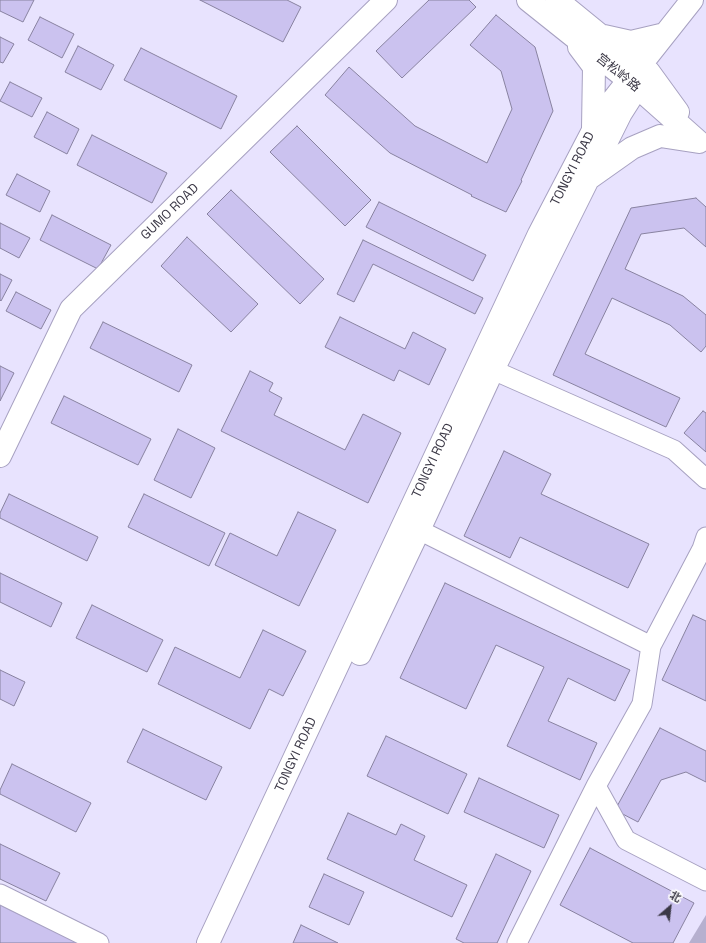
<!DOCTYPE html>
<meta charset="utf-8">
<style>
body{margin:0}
#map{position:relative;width:706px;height:943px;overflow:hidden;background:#e8e3fe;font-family:"Space Grotesk","Noto Sans SC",sans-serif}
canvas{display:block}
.north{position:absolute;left:650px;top:887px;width:40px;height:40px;-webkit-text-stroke:3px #fff;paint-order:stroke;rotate:28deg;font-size:11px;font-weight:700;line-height:16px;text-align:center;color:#3b3846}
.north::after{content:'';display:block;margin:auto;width:14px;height:18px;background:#3b3846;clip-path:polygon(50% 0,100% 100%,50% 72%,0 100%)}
</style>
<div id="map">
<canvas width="706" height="943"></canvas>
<div class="north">北</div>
</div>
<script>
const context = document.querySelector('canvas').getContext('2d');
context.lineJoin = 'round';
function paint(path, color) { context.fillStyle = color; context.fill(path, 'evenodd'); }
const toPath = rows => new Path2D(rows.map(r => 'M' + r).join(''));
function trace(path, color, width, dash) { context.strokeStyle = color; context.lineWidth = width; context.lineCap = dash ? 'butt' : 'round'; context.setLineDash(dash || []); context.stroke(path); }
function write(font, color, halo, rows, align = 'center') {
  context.font = font + ' "Space Grotesk","Noto Sans SC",sans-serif'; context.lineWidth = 3; context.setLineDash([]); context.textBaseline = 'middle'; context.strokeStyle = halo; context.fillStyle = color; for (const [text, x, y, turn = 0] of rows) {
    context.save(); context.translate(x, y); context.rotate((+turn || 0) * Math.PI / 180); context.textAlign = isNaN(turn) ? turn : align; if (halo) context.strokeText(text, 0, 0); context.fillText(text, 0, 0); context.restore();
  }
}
paint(toPath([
 [706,915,706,943,689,943]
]), '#b6b0cf');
const building = toPath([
 [0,0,34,0,23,22,0,11,0,0],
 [200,0,287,0,301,7,283,42,200,0],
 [429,0,469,0,476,7,402,78,376,51,429,0],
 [496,15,535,47,553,111,521,180,522,181,506,212,471,196,472,195,390,153,325,95,349,67,415,126,487,163,512,109,501,71,470,45,496,15],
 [40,17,74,34,62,58,28,40,40,17],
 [0,37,14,44,3,63,0,62,0,37],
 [78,46,114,65,101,90,65,72,78,46],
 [141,48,237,96,221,129,124,80,141,48],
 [10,82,42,98,32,117,0,101,10,82],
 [47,112,79,129,67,154,34,137,47,112],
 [297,126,371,200,345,226,270,152,297,126],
 [92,135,167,173,152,203,77,165,92,135],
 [17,174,50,191,40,212,6,195,17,174],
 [231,190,324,279,300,304,207,214,231,190],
 [696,198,706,207,706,247,684,228,641,234,625,269,683,296,706,315,706,346,701,352,670,325,612,298,585,354,680,398,666,427,553,375,631,208,696,198],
 [379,202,486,255,473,281,366,227,379,202],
 [52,215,111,245,98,269,40,240,52,215],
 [0,223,30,238,19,258,0,248,0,223],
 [187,237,258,304,231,332,161,266,187,237],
 [363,240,483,298,475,314,373,264,354,302,337,294,363,240],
 [0,274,12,280,1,301,0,300,0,274],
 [16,292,51,310,41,329,6,311,16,292],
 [340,317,405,349,413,332,446,349,429,385,399,370,394,381,325,347,340,317],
 [103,322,192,365,179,392,90,348,103,322],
 [0,366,14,373,0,401,0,366],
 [250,371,273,383,269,391,282,398,274,415,345,450,363,414,401,433,368,503,221,431,250,371],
 [64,396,151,439,138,465,51,423,64,396],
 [703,411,706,413,706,452,684,433,703,411],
 [178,429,215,448,191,498,154,480,178,429],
 [504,451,551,474,541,494,649,544,628,588,520,537,510,558,464,536,504,451],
 [9,494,98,537,87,561,0,518,0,513,9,494],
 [144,494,225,533,209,566,128,527,144,494],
 [298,512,336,530,299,606,215,565,230,533,277,556,298,512],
 [0,573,62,603,51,627,0,602,0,573],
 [445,583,630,670,615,701,568,678,548,721,597,743,580,780,507,746,544,667,496,645,466,709,400,678,445,583],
 [92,605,163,640,147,672,76,638,92,605],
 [693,615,706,621,706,701,662,680,693,615],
 [263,630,306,651,283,696,269,689,250,729,158,684,175,647,240,678,263,630],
 [0,670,25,682,14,706,0,699,0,670],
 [660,728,706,751,706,782,686,772,661,780,638,822,615,810,660,728],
 [143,729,222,767,206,800,127,762,143,729],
 [386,736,467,774,448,814,367,776,386,736],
 [12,764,91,803,76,832,0,794,0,790,12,764],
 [479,778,559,815,544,848,464,812,479,778],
 [348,813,396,835,401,824,425,836,414,860,467,885,452,917,327,859,348,813],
 [0,844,60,873,46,901,0,879,0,844],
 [590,848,694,903,673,943,633,943,560,905,590,848],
 [496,854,531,871,497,943,464,943,456,939,496,854],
 [324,874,364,892,349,925,309,907,324,874],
 [3,900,91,943,0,943,0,906,3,900],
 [301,925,338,943,293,943,301,925]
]);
paint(building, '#cbc2ef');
trace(building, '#8882a0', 1);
const minor = toPath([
 [493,370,674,450,706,479],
 [419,530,651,646],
 [706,537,702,549,651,646,642,704,596,786,626,840,706,881],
 [0,894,99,943],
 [517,943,596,786]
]);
const tertiary = toPath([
 [0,456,71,309,386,0]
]);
const secondary = toPath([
 [528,0,637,87,699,142],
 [557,0,600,35,649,72,678,112],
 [604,36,631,42,665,34],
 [579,47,594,67,593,128],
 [591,177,632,148,660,136,699,142],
 [360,654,419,530,493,370,621,113,635,91],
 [208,943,539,234,601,115,692,0]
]);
trace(minor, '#a7a1c1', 21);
trace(tertiary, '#a7a1c1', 24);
trace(secondary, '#a7a1c1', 24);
trace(minor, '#fff', 19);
trace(tertiary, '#fff', 22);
trace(secondary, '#fff', 22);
write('13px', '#3b3846', '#fff', [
 ["宫松岭路",618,73,39],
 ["TONGYI ROAD",573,169,-63],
 ["GUMO ROAD",170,212,-44],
 ["TONGYI ROAD",433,461,-65],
 ["TONGYI ROAD",296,755,-65]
]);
</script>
